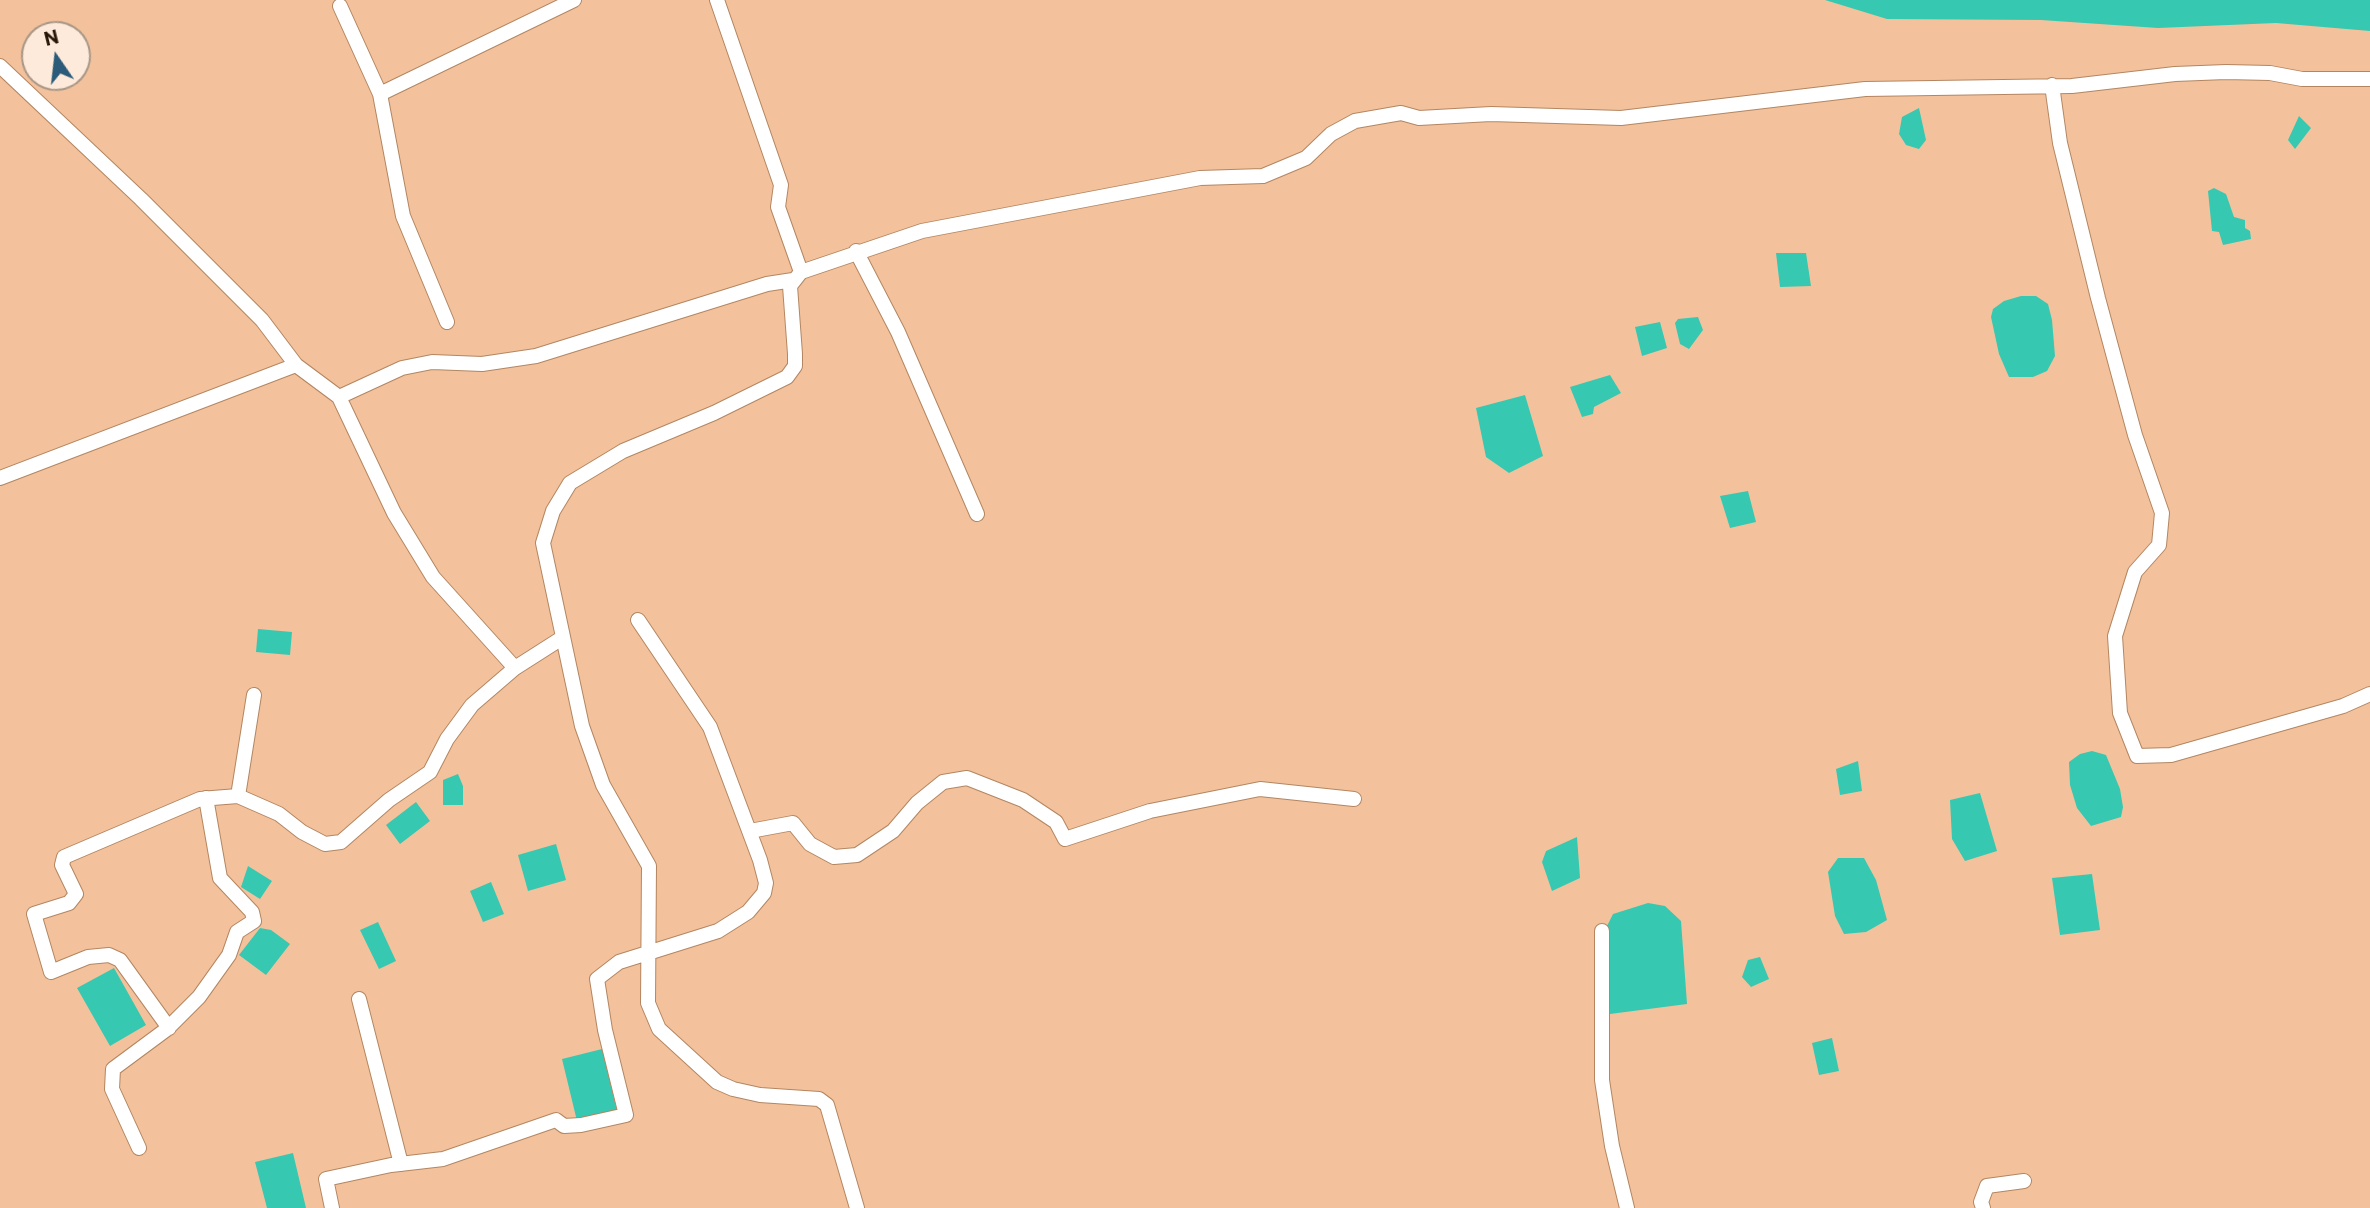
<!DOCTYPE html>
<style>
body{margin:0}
#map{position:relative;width:2370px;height:1208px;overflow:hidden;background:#f3c29c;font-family:Commissioner,sans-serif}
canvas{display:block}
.north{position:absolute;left:21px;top:21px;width:70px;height:70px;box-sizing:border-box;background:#feeada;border:2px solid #a89686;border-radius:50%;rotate:346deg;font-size:19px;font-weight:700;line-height:28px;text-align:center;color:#281708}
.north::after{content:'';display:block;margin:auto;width:24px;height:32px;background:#2b5b79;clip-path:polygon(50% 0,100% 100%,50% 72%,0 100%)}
</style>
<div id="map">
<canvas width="2370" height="1208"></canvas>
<div class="north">N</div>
</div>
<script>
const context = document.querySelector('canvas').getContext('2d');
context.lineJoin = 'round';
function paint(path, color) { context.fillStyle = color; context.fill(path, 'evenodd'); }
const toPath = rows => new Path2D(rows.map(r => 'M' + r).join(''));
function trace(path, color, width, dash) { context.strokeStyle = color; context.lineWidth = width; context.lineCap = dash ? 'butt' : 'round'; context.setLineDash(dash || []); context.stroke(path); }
paint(toPath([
 [1825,0,2370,0,2370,31,2276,23,2158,28,2041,20,1887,19],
 [1919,108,1926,140,1919,149,1906,145,1899,134,1902,117],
 [2299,116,2311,128,2295,149,2288,140],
 [2214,188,2226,194,2234,217,2245,220,2245,228,2250,231,2251,239,2223,245,2219,232,2212,231,2208,191],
 [1776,253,1806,253,1811,286,1780,287],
 [2021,296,2036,296,2048,304,2052,320,2055,356,2047,371,2033,377,2009,377,1999,354,1991,317,1993,309,2004,301],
 [1698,317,1703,330,1689,349,1680,344,1675,323,1678,319],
 [1660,322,1667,348,1642,356,1635,327],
 [1610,375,1621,393,1594,407,1593,414,1582,417,1570,387],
 [1525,395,1543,456,1509,473,1486,457,1476,408],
 [1748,491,1756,522,1730,528,1720,496],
 [258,629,292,632,290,655,256,652],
 [2092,751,2106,755,2120,789,2123,807,2121,817,2091,826,2077,808,2070,785,2069,762,2080,754],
 [1858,761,1862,791,1840,795,1836,769],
 [458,774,463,786,463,805,443,805,443,780],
 [1980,793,1997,851,1965,861,1952,839,1950,800],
 [416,802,430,821,400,844,386,825],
 [1577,837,1580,878,1552,891,1542,862,1546,851],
 [556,844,566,880,528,891,518,855],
 [1838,858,1864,858,1876,880,1887,920,1866,932,1844,934,1835,916,1828,872],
 [248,866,272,881,260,899,241,887],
 [2092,874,2100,930,2060,935,2052,878],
 [491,882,504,914,483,922,470,891],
 [1648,903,1665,906,1681,921,1687,1004,1610,1014,1607,926,1613,914],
 [378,922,396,961,379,969,360,930],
 [260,928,271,930,290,944,266,975,239,955],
 [1760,957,1769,979,1751,987,1742,977,1748,960],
 [114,968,146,1025,110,1046,77,988],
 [1832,1038,1839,1071,1819,1075,1812,1043],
 [602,1049,617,1111,577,1121,562,1059],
 [293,1153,306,1208,267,1208,255,1162]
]), '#36c8b1');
const minor = toPath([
 [717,0,781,185,778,207,801,272],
 [340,6,380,94,403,216,447,322],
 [0,66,141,199,262,320,296,365,339,397,394,513,433,577,515,668],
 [2052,85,2060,143,2098,298,2135,435,2162,513,2159,545,2135,572,2115,636,2120,713,2137,756,2171,755,2343,706,2370,694],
 [380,94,574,0],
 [856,251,898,332,977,514],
 [339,397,402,368,432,362,482,364,536,356,767,284,793,280],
 [0,478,296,365],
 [238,796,254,695],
 [750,831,793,823,810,844,834,857,857,855,893,831,917,803,943,782,967,778,1023,800,1056,822,1065,839,1150,811,1260,789,1354,799],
 [1602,931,1602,1080,1612,1146,1627,1208],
 [359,999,401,1164],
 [169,1028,120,960,109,955,88,957,51,972,34,914,69,903,76,894,62,865,64,857,200,799,238,796,279,814,302,832,325,844,341,842,389,800,430,772,447,739,472,705,515,668,562,638],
 [139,1148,112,1089,113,1069,167,1029,199,997,229,955,237,932,254,921,252,912,220,878,206,798],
 [332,1208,326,1179,391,1165,443,1159,556,1120,564,1126,581,1125,626,1115,605,1030,597,979,619,962,718,931,748,912,764,893,766,883,760,860,710,727,638,620],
 [857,1208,827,1105,819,1099,760,1095,733,1089,717,1082,659,1029,648,1003,649,866,603,785,582,726,543,543,553,511,570,483,623,451,714,413,787,377,795,366,795,354,790,286,801,272,922,231,1200,178,1263,176,1306,158,1331,134,1355,121,1401,113,1419,118,1491,114,1621,118,1865,89,2072,86,2175,74,2226,72,2270,73,2302,79,2370,79],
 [1983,1208,1981,1202,1987,1186,2024,1181]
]);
trace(minor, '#b38661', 16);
trace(minor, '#fff', 14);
</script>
